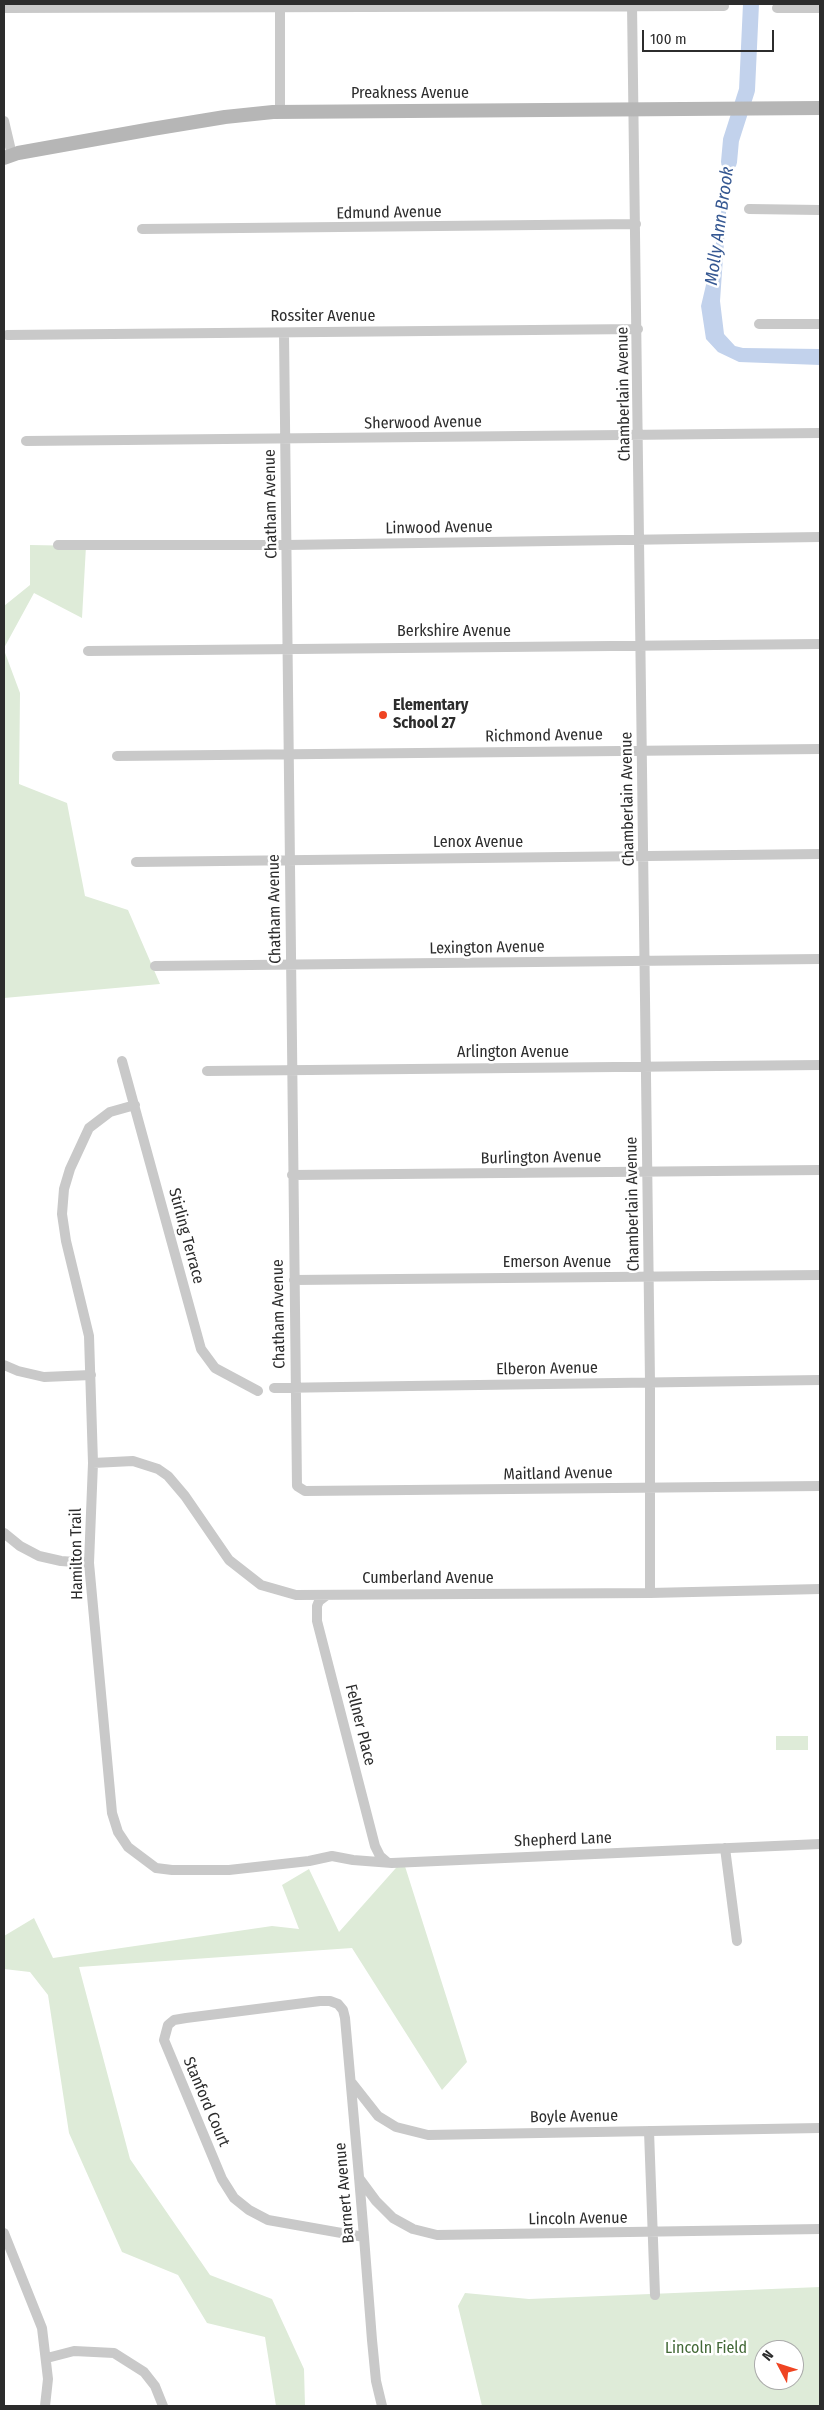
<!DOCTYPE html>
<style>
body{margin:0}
#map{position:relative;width:824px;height:2410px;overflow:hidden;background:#fff;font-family:"Fira Sans Condensed",sans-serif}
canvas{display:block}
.frame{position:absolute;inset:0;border:5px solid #2c2c2c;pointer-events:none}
.north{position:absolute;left:754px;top:2340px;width:50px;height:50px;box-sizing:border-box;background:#fff;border:1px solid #ababab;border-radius:50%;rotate:310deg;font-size:14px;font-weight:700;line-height:20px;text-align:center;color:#2c2c2c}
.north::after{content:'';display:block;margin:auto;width:18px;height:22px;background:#ef4422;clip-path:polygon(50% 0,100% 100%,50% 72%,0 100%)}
.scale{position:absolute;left:642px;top:30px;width:132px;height:22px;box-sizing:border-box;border:2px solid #2c2c2c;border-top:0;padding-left:6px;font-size:15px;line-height:18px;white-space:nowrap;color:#2c2c2c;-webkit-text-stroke:4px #fff;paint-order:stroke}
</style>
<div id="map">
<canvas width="824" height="2410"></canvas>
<div class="frame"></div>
<div class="north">N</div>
<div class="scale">100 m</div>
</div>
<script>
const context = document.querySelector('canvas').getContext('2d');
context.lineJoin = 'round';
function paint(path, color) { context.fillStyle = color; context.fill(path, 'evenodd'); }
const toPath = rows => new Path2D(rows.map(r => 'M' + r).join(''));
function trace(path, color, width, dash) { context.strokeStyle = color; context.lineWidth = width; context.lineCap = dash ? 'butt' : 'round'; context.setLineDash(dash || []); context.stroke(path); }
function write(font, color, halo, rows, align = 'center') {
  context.font = font + ' "Fira Sans Condensed",sans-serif'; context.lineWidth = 5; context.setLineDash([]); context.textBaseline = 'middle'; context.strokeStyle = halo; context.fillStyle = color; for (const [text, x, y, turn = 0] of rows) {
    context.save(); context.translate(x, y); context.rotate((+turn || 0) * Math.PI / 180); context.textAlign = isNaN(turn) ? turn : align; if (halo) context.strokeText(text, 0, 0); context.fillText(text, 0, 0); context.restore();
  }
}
paint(toPath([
 [30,545,86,546,82,618,34,593,4,648,4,606,30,585],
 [4,650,20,693,19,784,67,803,85,896,128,910,160,984,4,998],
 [776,1736,808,1736,808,1750,776,1750],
 [403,1860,467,2062,442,2090,352,1948,79,1967,130,2159,210,2275,272,2299,304,2369,305,2406,276,2406,265,2337,207,2323,178,2275,122,2252,69,2133,48,1995,30,1972,4,1969,4,1936,34,1918,53,1958,272,1926,299,1929,282,1885,309,1869,339,1932],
 [820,2287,820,2406,482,2406,458,2306,465,2293,529,2299],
 [764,2350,794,2350,794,2380,764,2380]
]), '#deebd8');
paint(toPath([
 [731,140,720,301,724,334,735,346,743,348,820,349,820,365,739,362,718,352,706,339,701,306,718,234]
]), '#c2d2ec');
trace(toPath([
 [729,162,731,140,747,90,751,4]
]), '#c2d2ec', 16);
trace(toPath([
 [632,4,650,1382,650,1593],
 [4,8,724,6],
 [777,8,820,8],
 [280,112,280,6],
 [4,121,12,155],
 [749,209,820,210],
 [142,229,636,224],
 [759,324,820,324],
 [284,333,297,1486,305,1491,820,1486],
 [7,335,638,329],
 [26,441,820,433],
 [58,545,286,545,820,537],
 [88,651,820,644],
 [117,756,820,749],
 [136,862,820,854],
 [155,966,820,959],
 [122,1061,201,1349,215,1368,258,1391],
 [207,1071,820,1065],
 [135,1105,110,1112,89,1128,70,1169,64,1189,62,1214,66,1241,89,1336,93,1463,89,1563,112,1813,118,1832,128,1847,156,1868,172,1870,229,1870,309,1861,332,1856,353,1860,392,1863,820,1844],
 [292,1175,820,1170],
 [294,1280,820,1275],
 [4,1365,18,1371,44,1377,91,1375],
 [274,1388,820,1380],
 [93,1463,133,1461,158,1469,168,1476,185,1496,229,1560,261,1585,296,1595,650,1593,820,1589],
 [4,1533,20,1546,39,1556,61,1561,89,1563],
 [327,1595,319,1601,317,1606,317,1621,375,1846,380,1856,387,1862],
 [725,1848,737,1941],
 [352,2083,378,2116,396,2127,428,2135,820,2128],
 [649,2131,655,2295],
 [359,2178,376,2201,393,2218,413,2229,437,2235,820,2229],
 [4,2233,42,2328,48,2379,45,2406],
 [364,2237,268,2220,249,2210,234,2198,222,2179,164,2040,168,2025,174,2020,186,2018,320,2001,330,2001,338,2004,343,2010,345,2018,359,2177,364,2237,372,2340,376,2381,382,2406],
 [47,2358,74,2351,114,2353,144,2372,155,2386,163,2406]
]), '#c9c9c9', 10);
trace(toPath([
 [4,158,18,153,152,129,225,117,273,112,820,108]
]), '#b6b6b6', 14);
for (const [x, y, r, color] of [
 [383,715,5,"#ef4422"]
]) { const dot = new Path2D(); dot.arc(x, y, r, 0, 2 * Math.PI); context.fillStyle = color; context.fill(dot); trace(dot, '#fff', 2); }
write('16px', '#2c2c2c', '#fff', [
 ["Preakness Avenue",410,94],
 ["Edmund Avenue",389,213,-1],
 ["Rossiter Avenue",323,317],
 ["Chamberlain Avenue",624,394,-91],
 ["Sherwood Avenue",423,423,-1],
 ["Chatham Avenue",271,504,-91],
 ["Linwood Avenue",439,528,-1],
 ["Berkshire Avenue",454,632],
 ["Richmond Avenue",544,736,-1],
 ["Chamberlain Avenue",628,799,-91],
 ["Lenox Avenue",478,843],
 ["Chatham Avenue",275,909,-91],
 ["Lexington Avenue",487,948,-1],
 ["Arlington Avenue",513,1053],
 ["Burlington Avenue",541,1158,-1],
 ["Chamberlain Avenue",633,1204,-91],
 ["Stirling Terrace",186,1236,75],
 ["Emerson Avenue",557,1263],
 ["Chatham Avenue",279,1314,-91],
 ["Elberon Avenue",547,1369,-1],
 ["Maitland Avenue",558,1474,-1],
 ["Hamilton Trail",77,1554,-91],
 ["Cumberland Avenue",428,1579],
 ["Fellner Place",360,1725,76],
 ["Shepherd Lane",563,1840,-2],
 ["Stanford Court",206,2102,67],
 ["Boyle Avenue",574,2117,-1],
 ["Barnert Avenue",345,2193,-95],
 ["Lincoln Avenue",578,2219,-1]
]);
write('bold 16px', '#2c2c2c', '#fff', [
 ["Elementary",393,706],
 ["School 27",393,724]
], 'left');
write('16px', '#436937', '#fff', [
 ["Lincoln Field",706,2349]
]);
write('italic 18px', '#365892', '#fff', [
 ["Molly Ann Brook",720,226,-82]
]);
</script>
